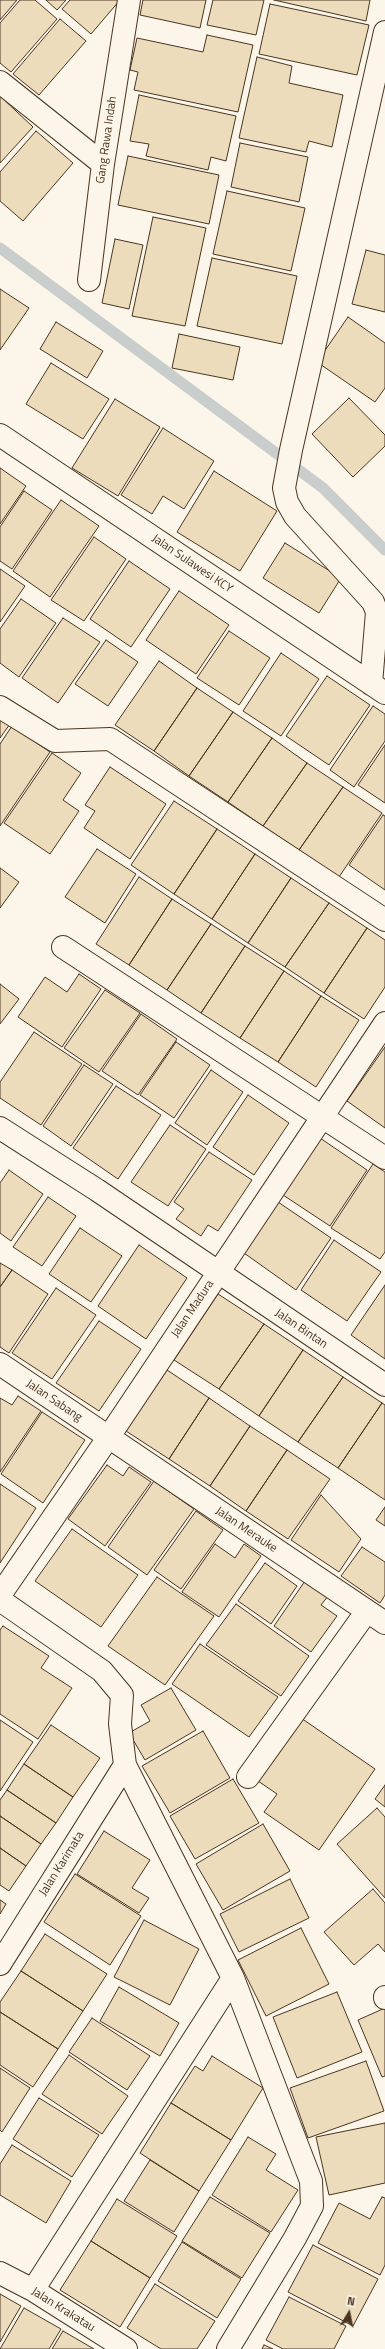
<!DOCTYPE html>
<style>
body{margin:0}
#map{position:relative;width:385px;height:2349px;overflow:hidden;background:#fbf6e9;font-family:"Titillium Web",sans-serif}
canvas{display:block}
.north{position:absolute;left:329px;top:2293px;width:40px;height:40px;-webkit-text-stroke:3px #fbf6e9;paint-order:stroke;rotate:10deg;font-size:11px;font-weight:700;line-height:16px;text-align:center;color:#4a3520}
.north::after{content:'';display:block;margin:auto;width:14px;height:18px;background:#4a3520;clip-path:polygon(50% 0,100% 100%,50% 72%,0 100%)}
</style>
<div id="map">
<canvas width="385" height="2349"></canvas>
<div class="north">N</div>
</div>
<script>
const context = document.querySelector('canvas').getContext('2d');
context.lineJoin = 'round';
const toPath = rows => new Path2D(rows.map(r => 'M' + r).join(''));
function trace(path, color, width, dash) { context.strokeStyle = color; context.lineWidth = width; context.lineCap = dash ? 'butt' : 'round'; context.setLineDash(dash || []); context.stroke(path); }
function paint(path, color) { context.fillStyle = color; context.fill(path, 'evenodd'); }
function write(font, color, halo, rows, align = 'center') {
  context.font = font + ' "Titillium Web",sans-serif'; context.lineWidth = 3; context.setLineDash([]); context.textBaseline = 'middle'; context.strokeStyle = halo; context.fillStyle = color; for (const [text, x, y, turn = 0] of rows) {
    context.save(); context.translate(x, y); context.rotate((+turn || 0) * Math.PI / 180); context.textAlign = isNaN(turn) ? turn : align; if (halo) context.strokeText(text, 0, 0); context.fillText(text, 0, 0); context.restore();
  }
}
trace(toPath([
 [0,248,323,488,385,550]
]), '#c9cecd', 11);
const building = toPath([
 [0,0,17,0,0,20,0,0],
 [20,0,35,0,57,19,11,72,0,63,0,23,20,0],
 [46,0,66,0,57,10,46,0],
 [70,0,120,0,91,34,62,9,70,0],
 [143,0,206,0,200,28,140,15,143,0],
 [213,0,264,0,256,35,207,25,213,0],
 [274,0,370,0,366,21,274,0],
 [270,4,369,25,357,75,259,54,270,4],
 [60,19,86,41,39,95,13,74,60,19],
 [207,35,253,45,238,112,134,90,138,72,130,70,137,38,203,52,207,35],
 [257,57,292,66,289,83,343,95,332,147,309,141,306,152,239,138,257,57],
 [139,95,236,116,226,161,211,157,208,170,146,156,149,144,130,141,139,95],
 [0,96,33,127,0,163,0,96],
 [36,131,73,163,23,221,0,201,0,172,36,131],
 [240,143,308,157,299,202,231,187,240,143],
 [128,156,219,175,209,224,118,205,128,156],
 [227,191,305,208,291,271,213,254,227,191],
 [153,217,206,228,185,326,132,316,153,217],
 [115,239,143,245,129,309,102,303,115,239],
 [366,250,385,255,385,312,352,304,366,250],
 [212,258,297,276,282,344,197,326,212,258],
 [0,289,29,308,0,350,0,289],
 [348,317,385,343,385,388,375,402,317,362,348,317],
 [56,322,103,351,87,378,40,349,56,322],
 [179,334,240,347,233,380,172,368,179,334],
 [51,363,109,399,83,439,26,404,51,363],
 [349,398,385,435,385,446,353,477,312,434,349,398],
 [115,399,160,427,118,496,72,468,115,399],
 [163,428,214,461,184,509,163,496,152,514,121,495,163,428],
 [0,468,26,486,0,524,0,468],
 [214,471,277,511,240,571,177,532,214,471],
 [24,491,52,510,12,569,0,561,0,527,24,491],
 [61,500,99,526,50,597,13,571,61,500],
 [94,537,126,559,84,621,51,600,94,537],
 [285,543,341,578,319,613,263,578,285,543],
 [129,561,170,589,131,647,90,619,129,561],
 [0,569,25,586,0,622,0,569],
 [179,591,229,625,196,674,146,640,179,591],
 [21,599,56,623,19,677,0,663,0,629,21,599],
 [63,618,100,642,58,703,22,678,63,618],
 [229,631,270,658,239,705,197,678,229,631],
 [106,640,138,662,108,706,75,684,106,640],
 [281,653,319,679,281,736,243,711,281,653],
 [159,661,197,688,154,751,115,725,159,661],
 [327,676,370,705,329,765,286,736,327,676],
 [197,688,233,712,189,776,154,751,197,688],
 [373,706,385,714,385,741,354,787,330,770,373,706],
 [233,712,272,738,228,802,189,776,233,712],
 [0,718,10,724,0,738,0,718],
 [12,726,50,752,0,826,0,744,12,726],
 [272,738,307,763,263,826,228,802,272,738],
 [385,745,385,803,358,785,385,745],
 [52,753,81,773,63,800,79,811,50,854,4,823,52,753],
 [307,763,343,787,299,850,263,826,307,763],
 [110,767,166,804,130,859,84,828,95,811,85,805,110,767],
 [343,787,382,813,339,877,299,850,343,787],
 [174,801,217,829,174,894,131,865,174,801],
 [383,815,385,816,385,890,349,865,383,815],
 [217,829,255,854,212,919,174,894,217,829],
 [97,849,136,874,105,923,65,897,97,849],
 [255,854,291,878,248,943,212,919,255,854],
 [0,868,19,882,0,908,0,868],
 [139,877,172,899,129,965,96,944,139,877],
 [291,878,329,903,285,967,248,943,291,878],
 [172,899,211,924,167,990,129,965,172,899],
 [329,903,367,928,324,993,285,967,329,903],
 [211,924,245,946,201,1013,167,990,211,924],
 [367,928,385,940,385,987,364,1019,324,993,367,928],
 [245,946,284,971,240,1038,201,1013,245,946],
 [284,971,321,996,278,1062,240,1038,284,971],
 [79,974,101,989,62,1047,18,1017,45,977,67,992,79,974],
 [0,984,19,999,0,1024,0,984],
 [105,990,140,1013,99,1072,64,1048,105,990],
 [321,996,359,1020,316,1087,278,1062,321,996],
 [141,1014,177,1039,138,1095,102,1071,141,1014],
 [34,1032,82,1064,41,1125,0,1098,0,1082,34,1032],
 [176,1042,210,1065,174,1118,140,1095,176,1042],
 [385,1047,385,1128,347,1101,385,1047],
 [84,1065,113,1084,71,1146,43,1126,84,1065],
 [211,1070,243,1092,207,1145,175,1123,211,1070],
 [116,1086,161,1115,118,1179,73,1148,116,1086],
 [248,1095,289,1123,254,1175,213,1147,248,1095],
 [170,1125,206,1149,168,1206,131,1182,170,1125],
 [320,1138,367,1170,330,1226,283,1195,320,1138],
 [209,1152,252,1180,218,1231,208,1225,201,1236,176,1219,184,1209,174,1202,209,1152],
 [373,1164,385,1172,385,1252,380,1259,331,1228,373,1164],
 [9,1170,43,1194,11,1241,0,1233,0,1183,9,1170],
 [48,1197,76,1216,42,1266,13,1247,48,1197],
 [278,1202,331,1238,296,1290,244,1253,278,1202],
 [80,1228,122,1256,91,1302,49,1274,80,1228],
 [334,1240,381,1272,347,1321,301,1290,334,1240],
 [139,1245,187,1278,146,1339,98,1306,139,1245],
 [0,1263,12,1270,0,1287,0,1263],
 [12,1270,48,1294,9,1353,0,1347,0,1287,12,1270],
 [385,1285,385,1359,351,1335,385,1285],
 [56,1288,96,1315,52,1379,12,1353,56,1288],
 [218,1294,264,1324,219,1389,174,1360,218,1294],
 [99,1321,141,1349,99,1411,56,1383,99,1321],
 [264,1324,303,1350,259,1416,219,1389,264,1324],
 [303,1350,343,1377,298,1442,259,1416,303,1350],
 [167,1370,209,1398,169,1459,126,1431,167,1370],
 [343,1377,382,1403,338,1468,298,1442,343,1377],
 [18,1396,41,1411,0,1472,0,1398,12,1405,18,1396],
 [209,1398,250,1426,210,1486,169,1459,209,1398],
 [382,1403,385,1405,385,1500,338,1468,382,1403],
 [42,1412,85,1440,43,1503,1,1474,42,1412],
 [250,1426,287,1450,246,1511,210,1486,250,1426],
 [287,1450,330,1479,288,1539,246,1511,287,1450],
 [107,1465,123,1476,129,1467,151,1482,105,1546,68,1519,107,1465],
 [154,1481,194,1509,147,1575,108,1547,154,1481],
 [0,1484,36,1508,0,1563,0,1484],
 [321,1495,361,1539,339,1572,291,1540,321,1495],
 [385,1507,385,1526,376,1520,385,1507],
 [196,1511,223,1530,181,1589,154,1570,196,1511],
 [72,1529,138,1575,101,1627,35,1581,72,1529],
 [215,1544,235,1558,244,1544,261,1556,219,1617,182,1592,215,1544],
 [362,1547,385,1562,385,1595,380,1603,341,1576,362,1547],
 [265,1563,297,1586,271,1624,238,1601,265,1563],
 [157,1577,214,1616,165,1685,108,1646,157,1577],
 [305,1581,328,1596,321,1605,337,1616,311,1652,274,1626,305,1581],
 [236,1604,309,1656,281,1696,206,1645,236,1604],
 [3,1626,49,1656,41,1668,72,1688,38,1739,0,1714,0,1630,3,1626],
 [200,1644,278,1697,249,1737,172,1684,200,1644],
 [171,1688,196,1730,145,1760,129,1733,150,1721,141,1705,171,1688],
 [301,1718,375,1769,319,1850,264,1812,277,1794,258,1781,301,1718],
 [0,1720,33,1742,0,1791,0,1720],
 [51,1725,100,1758,73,1797,24,1764,51,1725],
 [203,1731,230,1778,170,1813,142,1766,203,1731],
 [24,1764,73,1797,56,1823,7,1790,24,1764],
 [233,1779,259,1823,195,1859,170,1816,233,1779],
 [385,1785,385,1807,375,1799,385,1785],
 [7,1790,56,1823,41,1844,0,1816,0,1800,7,1790],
 [377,1808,385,1817,385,1898,337,1844,377,1808],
 [0,1816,41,1844,26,1866,0,1848,0,1816],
 [263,1824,290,1871,223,1910,196,1864,263,1824],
 [104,1831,150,1860,132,1888,149,1898,139,1913,77,1874,104,1831],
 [0,1848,26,1866,9,1891,0,1885,0,1848],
 [75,1874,141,1916,110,1965,44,1922,75,1874],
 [290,1879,309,1918,239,1952,220,1914,290,1879],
 [373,1889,385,1903,385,1952,378,1944,354,1965,324,1932,373,1889],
 [0,1900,6,1904,0,1914,0,1900],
 [144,1920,199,1949,170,2005,114,1977,144,1920],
 [301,1928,329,1984,266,2016,238,1960,301,1928],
 [45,1934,107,1974,83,2011,21,1971,45,1934],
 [21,1971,83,2011,58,2049,0,2012,0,2002,21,1971],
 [119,1987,179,2023,160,2056,100,2021,119,1987],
 [337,1992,362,2052,297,2078,273,2017,337,1992],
 [385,2008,385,2076,382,2077,358,2020,385,2008],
 [0,2012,58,2049,33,2087,0,2065,0,2012],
 [92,2018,150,2056,127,2090,69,2052,92,2018],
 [69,2055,128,2096,102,2134,42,2094,69,2055],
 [212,2056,263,2088,231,2140,171,2103,195,2066,203,2071,212,2056],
 [366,2061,384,2111,308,2138,290,2088,366,2061],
 [0,2068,30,2088,2,2132,0,2130,0,2068],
 [39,2098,99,2135,72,2177,13,2139,39,2098],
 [171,2103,231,2140,199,2191,140,2153,171,2103],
 [385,2123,385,2183,329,2195,316,2137,385,2123],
 [248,2137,276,2154,266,2170,298,2190,271,2232,212,2195,248,2137],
 [12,2145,71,2181,46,2223,0,2195,0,2164,12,2145],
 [150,2160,199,2191,174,2232,124,2201,150,2160],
 [210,2197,270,2233,242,2278,182,2241,210,2197],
 [382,2197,385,2198,385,2265,380,2275,318,2243,339,2203,370,2219,382,2197],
 [117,2199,177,2236,150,2278,91,2241,117,2199],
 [91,2241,150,2278,120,2327,60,2290,91,2241],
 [182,2242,241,2279,217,2318,158,2281,182,2242],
 [313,2245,378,2279,353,2326,288,2292,313,2245],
 [155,2284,215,2321,197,2349,161,2349,127,2328,155,2284],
 [0,2294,21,2306,0,2342,0,2294],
 [289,2297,346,2326,334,2349,283,2349,266,2340,289,2297],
 [24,2308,61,2329,49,2349,0,2349,24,2308],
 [63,2331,94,2349,52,2349,63,2331],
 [264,2345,273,2349,262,2349,264,2345]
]);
paint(building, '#ecdcbc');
trace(building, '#4a3520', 1);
const street = toPath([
 [0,82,103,164],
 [89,280,103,164,129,0],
 [0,435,385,693],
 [371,684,377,612,373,602,295,516,287,502,284,488,291,450,385,32],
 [0,707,55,741,110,739,385,920],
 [63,947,385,1158],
 [0,1128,97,1190,385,1385],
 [0,1364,385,1623],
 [0,1595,108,1438,385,1023],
 [0,1600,102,1671,122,1695,120,1724,125,1765,233,1978,311,2181,312,2206,295,2238,228,2349],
 [248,1777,367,1611],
 [0,1964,125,1765],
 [385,1998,385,1997],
 [0,2273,33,2290,126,2349],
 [33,2290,233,1978]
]);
trace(street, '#4a3520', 24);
trace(street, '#fbf6e9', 22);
write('12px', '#4a3520', '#fbf6e9', [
 ["Gang Rawa Indah",107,140,-82],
 ["Jalan Sulawesi KCY",192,564,34],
 ["Jalan Madura",193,1309,-56],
 ["Jalan Bintan",301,1329,34],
 ["Jalan Sabang",54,1401,34],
 ["Jalan Merauke",246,1530,34],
 ["Jalan Karimata",62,1864,-58],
 ["Jalan Krakatau",63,2310,32]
]);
</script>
